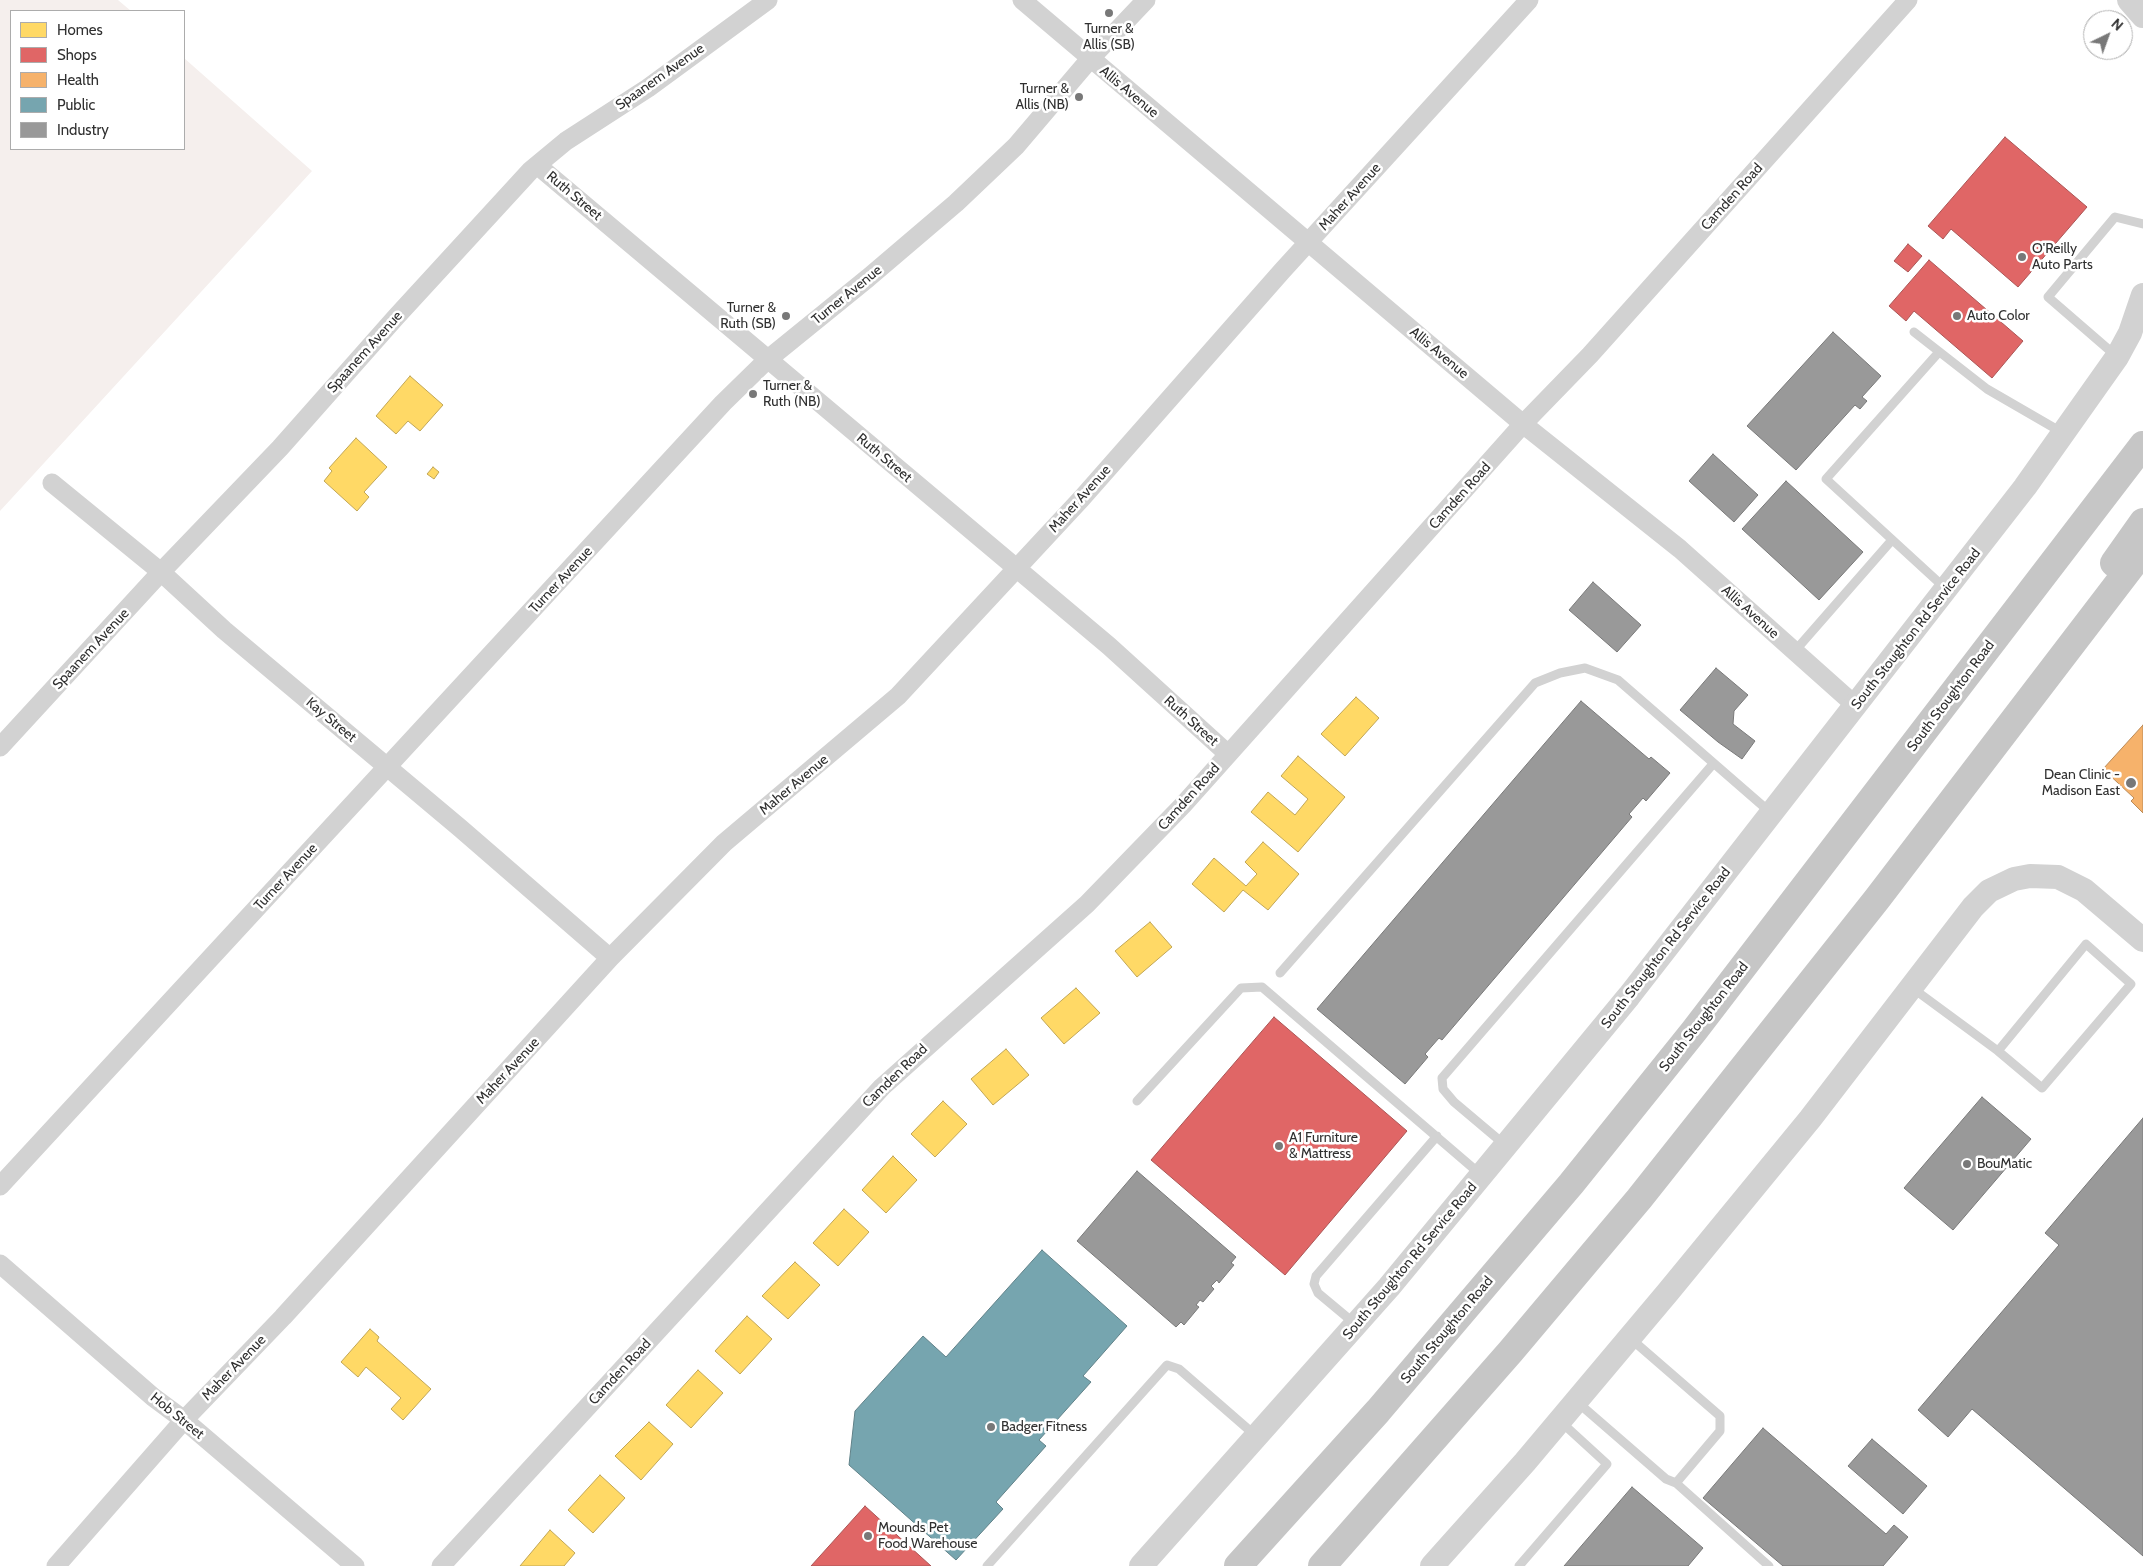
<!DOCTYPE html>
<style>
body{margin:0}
#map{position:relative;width:2143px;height:1566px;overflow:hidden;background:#fff;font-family:Cabin,sans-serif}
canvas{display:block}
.legend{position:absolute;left:10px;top:10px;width:175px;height:140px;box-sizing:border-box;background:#fff;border:1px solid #acacac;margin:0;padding:6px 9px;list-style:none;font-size:15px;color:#303030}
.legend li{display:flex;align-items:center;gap:10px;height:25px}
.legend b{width:25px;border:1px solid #acacac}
.north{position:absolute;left:2083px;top:10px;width:50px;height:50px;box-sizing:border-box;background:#fff;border:1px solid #acacac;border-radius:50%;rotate:42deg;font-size:14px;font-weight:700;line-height:20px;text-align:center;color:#303030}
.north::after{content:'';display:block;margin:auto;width:18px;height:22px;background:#787878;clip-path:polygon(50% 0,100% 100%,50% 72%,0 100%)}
</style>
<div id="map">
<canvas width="2143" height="1566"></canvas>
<ul class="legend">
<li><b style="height:14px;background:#ffd966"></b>Homes</li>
<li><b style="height:14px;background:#e06666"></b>Shops</li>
<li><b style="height:14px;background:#f6b26b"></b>Health</li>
<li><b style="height:14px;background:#76a5af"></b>Public</li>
<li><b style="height:14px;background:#999"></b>Industry</li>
</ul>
<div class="north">N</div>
</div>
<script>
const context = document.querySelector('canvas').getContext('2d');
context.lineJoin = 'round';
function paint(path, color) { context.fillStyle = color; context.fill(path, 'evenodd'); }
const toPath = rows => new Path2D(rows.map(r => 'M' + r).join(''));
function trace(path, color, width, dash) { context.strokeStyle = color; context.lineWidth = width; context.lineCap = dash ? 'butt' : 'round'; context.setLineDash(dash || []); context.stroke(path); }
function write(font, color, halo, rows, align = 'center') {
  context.font = font + ' Cabin,sans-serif'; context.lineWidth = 5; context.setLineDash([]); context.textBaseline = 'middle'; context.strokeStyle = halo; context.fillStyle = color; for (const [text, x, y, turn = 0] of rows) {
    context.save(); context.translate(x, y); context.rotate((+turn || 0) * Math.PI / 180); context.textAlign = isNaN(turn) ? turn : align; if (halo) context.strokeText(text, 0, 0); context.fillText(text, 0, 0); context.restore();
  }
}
paint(toPath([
 [0,0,118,0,131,11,11,11,11,149,184,149,184,58,312,171,0,511]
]), '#f5efed');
const homes = toPath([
 [410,376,443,405,420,431,408,421,396,434,376,416,410,376],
 [356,438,387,467,364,492,369,497,357,511,324,481,332,471,329,468,356,438],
 [433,467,439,472,434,479,427,474,433,467],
 [1356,697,1379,718,1345,756,1321,734,1356,697],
 [1298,756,1345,797,1298,852,1251,812,1268,792,1295,815,1308,799,1281,776,1298,756],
 [1263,842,1299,874,1268,910,1243,890,1224,912,1192,884,1214,858,1246,886,1257,874,1245,862,1263,842],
 [1150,922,1172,947,1137,977,1115,951,1150,922],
 [1076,988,1100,1013,1064,1044,1041,1018,1076,988],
 [1006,1049,1029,1075,993,1105,971,1079,1006,1049],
 [943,1101,967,1124,935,1157,911,1134,943,1101],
 [893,1156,917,1180,886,1213,862,1190,893,1156],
 [844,1209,869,1232,838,1266,813,1243,844,1209],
 [795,1262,820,1285,788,1319,762,1296,795,1262],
 [747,1316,772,1339,740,1374,715,1351,747,1316],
 [370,1329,379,1337,377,1341,431,1389,403,1420,391,1409,401,1398,366,1367,358,1377,341,1362,370,1329],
 [698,1370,723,1393,691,1428,666,1405,698,1370],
 [649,1422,673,1444,641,1480,615,1456,649,1422],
 [600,1475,625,1498,593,1533,568,1510,600,1475],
 [550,1530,575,1553,564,1566,520,1566,550,1530]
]);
paint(homes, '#ffd966');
trace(homes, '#c1a656', 1);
const shops = toPath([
 [2005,137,2087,207,2018,287,1951,229,1943,239,1928,226,2005,137],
 [1908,244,1922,256,1908,272,1894,261,1908,244],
 [1929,260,2023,341,1992,378,1914,311,1906,321,1889,306,1929,260],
 [1274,1017,1407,1131,1285,1275,1151,1160,1274,1017],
 [865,1506,931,1566,811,1566,865,1506]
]);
paint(shops, '#e06666');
trace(shops, '#ab5656', 1);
const health = toPath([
 [2143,725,2143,813,2131,801,2134,798,2103,769,2143,725]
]);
paint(health, '#f6b26b');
trace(health, '#bb8b59', 1);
const public = toPath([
 [1042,1250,1127,1326,1083,1376,1091,1382,1039,1440,1046,1446,996,1502,1003,1509,956,1560,849,1465,855,1411,923,1336,946,1357,1042,1250]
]);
paint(public, '#76a5af');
trace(public, '#618289', 1);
const industry = toPath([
 [1833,332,1881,376,1862,397,1867,401,1860,409,1855,405,1796,470,1747,426,1833,332],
 [1713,454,1758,495,1734,522,1689,481,1713,454],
 [1786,481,1863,552,1819,600,1742,529,1786,481],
 [1593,582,1641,625,1617,652,1569,610,1593,582],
 [1716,668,1748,695,1734,711,1733,724,1755,741,1742,759,1718,742,1680,710,1716,668],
 [1581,701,1649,759,1651,757,1670,773,1646,801,1643,798,1629,814,1632,817,1442,1040,1439,1038,1425,1054,1428,1057,1405,1084,1317,1009,1581,701],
 [1982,1097,2031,1139,1953,1230,1904,1188,1982,1097],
 [2143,1118,2143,1556,1972,1409,1948,1437,1918,1410,2059,1245,2045,1233,2143,1118],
 [1137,1171,1236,1257,1231,1263,1234,1265,1219,1283,1217,1280,1211,1286,1214,1289,1203,1302,1200,1300,1196,1305,1199,1307,1184,1325,1181,1322,1176,1327,1077,1241,1137,1171],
 [1763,1428,1886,1534,1894,1525,1908,1537,1883,1566,1783,1566,1703,1498,1763,1428],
 [1872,1439,1927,1486,1903,1514,1848,1466,1872,1439],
 [1632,1487,1703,1548,1688,1566,1564,1566,1632,1487]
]);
paint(industry, '#999');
trace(industry, '#7a7a7a', 1);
trace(toPath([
 [1914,332,1987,389,2063,433],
 [1939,352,1826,479,1946,589],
 [2115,355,2048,297,2115,217,2143,224],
 [1794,652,1892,540],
 [1280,973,1535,683,1560,673,1585,668,1618,680,1771,813],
 [1911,987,1998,1051,2042,1088,2131,984,2086,944,1998,1051],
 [1137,1101,1241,988,1262,987,1480,1174],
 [1505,1145,1454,1102,1443,1089,1442,1078,1713,764],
 [1354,1323,1318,1293,1314,1284,1316,1276,1437,1136],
 [1576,1401,1666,1479,1676,1483,1720,1431,1720,1416,1630,1338],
 [1676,1483,1769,1566],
 [987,1566,1167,1365,1179,1369,1256,1436],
 [1519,1566,1607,1464,1560,1421]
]), '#d2d2d2', 9);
trace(toPath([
 [1022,0,1523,424,1680,549,1856,706],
 [537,165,1109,646,1228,754],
 [52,483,161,572,224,630,460,828,610,958],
 [0,747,161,572,280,448,396,317,531,170,566,141,648,88,768,0],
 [0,1186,723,403,767,360,868,278,956,203,1016,146,1090,59,1146,0],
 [0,1264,153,1397,184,1420,355,1566],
 [56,1566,184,1420,283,1317,610,958,724,843,898,696,1082,498,1282,271,1529,0],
 [441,1566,882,1087,1087,904,1183,805,1523,424,1590,355,1908,0]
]), '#d2d2d2', 19);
trace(toPath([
 [2129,0,2143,16],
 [1141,1566,1389,1287,1629,996,2025,487,2117,357,2130,333,2143,295],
 [1432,1566,1525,1462,1668,1292,1810,1119,1973,907,1989,891,2014,879,2030,876,2058,877,2084,890,2143,940]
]), '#d2d2d2', 24);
trace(toPath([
 [2114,563,2143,522],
 [1238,1566,1378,1411,1571,1184,1694,1031,2143,445],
 [1322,1566,1511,1351,1639,1199,1877,899,2143,551]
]), '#c6c6c6', 28);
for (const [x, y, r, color] of [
 [1109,13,5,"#787878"],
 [1079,97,5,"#787878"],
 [2022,257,5,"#787878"],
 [786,316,5,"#787878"],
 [1957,316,5,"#787878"],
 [753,394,5,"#787878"],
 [2131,783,6,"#787878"],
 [1279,1146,5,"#787878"],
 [1967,1164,5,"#787878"],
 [991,1427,5,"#787878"],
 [868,1536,5,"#787878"]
]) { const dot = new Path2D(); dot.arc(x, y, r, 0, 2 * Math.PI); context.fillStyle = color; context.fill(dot); trace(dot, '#fff', 2); }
write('14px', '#303030', '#fff', [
 ["Turner &",1109,29,"center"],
 ["Allis (SB)",1109,45,"center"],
 ["Turner &",1069,89,"right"],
 ["Allis (NB)",1069,105,"right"],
 ["O'Reilly",2032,249],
 ["Auto Parts",2032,265],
 ["Turner &",776,308,"right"],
 ["Ruth (SB)",776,324,"right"],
 ["Auto Color",1967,316],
 ["Turner &",763,386],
 ["Ruth (NB)",763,402],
 ["Dean Clinic -",2120,775,"right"],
 ["Madison East",2120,791,"right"],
 ["A1 Furniture",1289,1138],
 ["& Mattress",1289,1154],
 ["BouMatic",1977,1164],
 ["Badger Fitness",1001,1427],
 ["Mounds Pet",878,1528],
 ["Food Warehouse",878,1544]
], 'left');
write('14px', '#303030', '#fff', [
 ["Spaanem Avenue",660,77,-35],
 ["Allis Avenue",1129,92,40],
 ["Ruth Street",574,196,40],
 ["Maher Avenue",1350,197,-48],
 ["Camden Road",1732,197,-48],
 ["Turner Avenue",847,295,-39],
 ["Spaanem Avenue",365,352,-48],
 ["Allis Avenue",1439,353,40],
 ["Ruth Street",884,458,40],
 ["Camden Road",1460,496,-48],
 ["Maher Avenue",1080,499,-48],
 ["Turner Avenue",561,580,-47],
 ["Allis Avenue",1750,612,42],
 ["South Stoughton Rd Service Road",1916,629,-52],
 ["Spaanem Avenue",91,649,-47],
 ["South Stoughton Road",1951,696,-53],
 ["Kay Street",331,720,40],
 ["Ruth Street",1191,721,42],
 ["Maher Avenue",794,785,-40],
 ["Camden Road",1189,797,-48],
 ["Turner Avenue",286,877,-47],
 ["South Stoughton Rd Service Road",1666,948,-52],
 ["South Stoughton Road",1704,1017,-52],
 ["Maher Avenue",508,1071,-47],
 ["Camden Road",895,1076,-44],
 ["South Stoughton Rd Service Road",1410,1261,-50],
 ["South Stoughton Road",1447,1330,-50],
 ["Maher Avenue",234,1368,-46],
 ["Camden Road",620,1372,-47],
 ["Hob Street",177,1416,39]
]);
</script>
